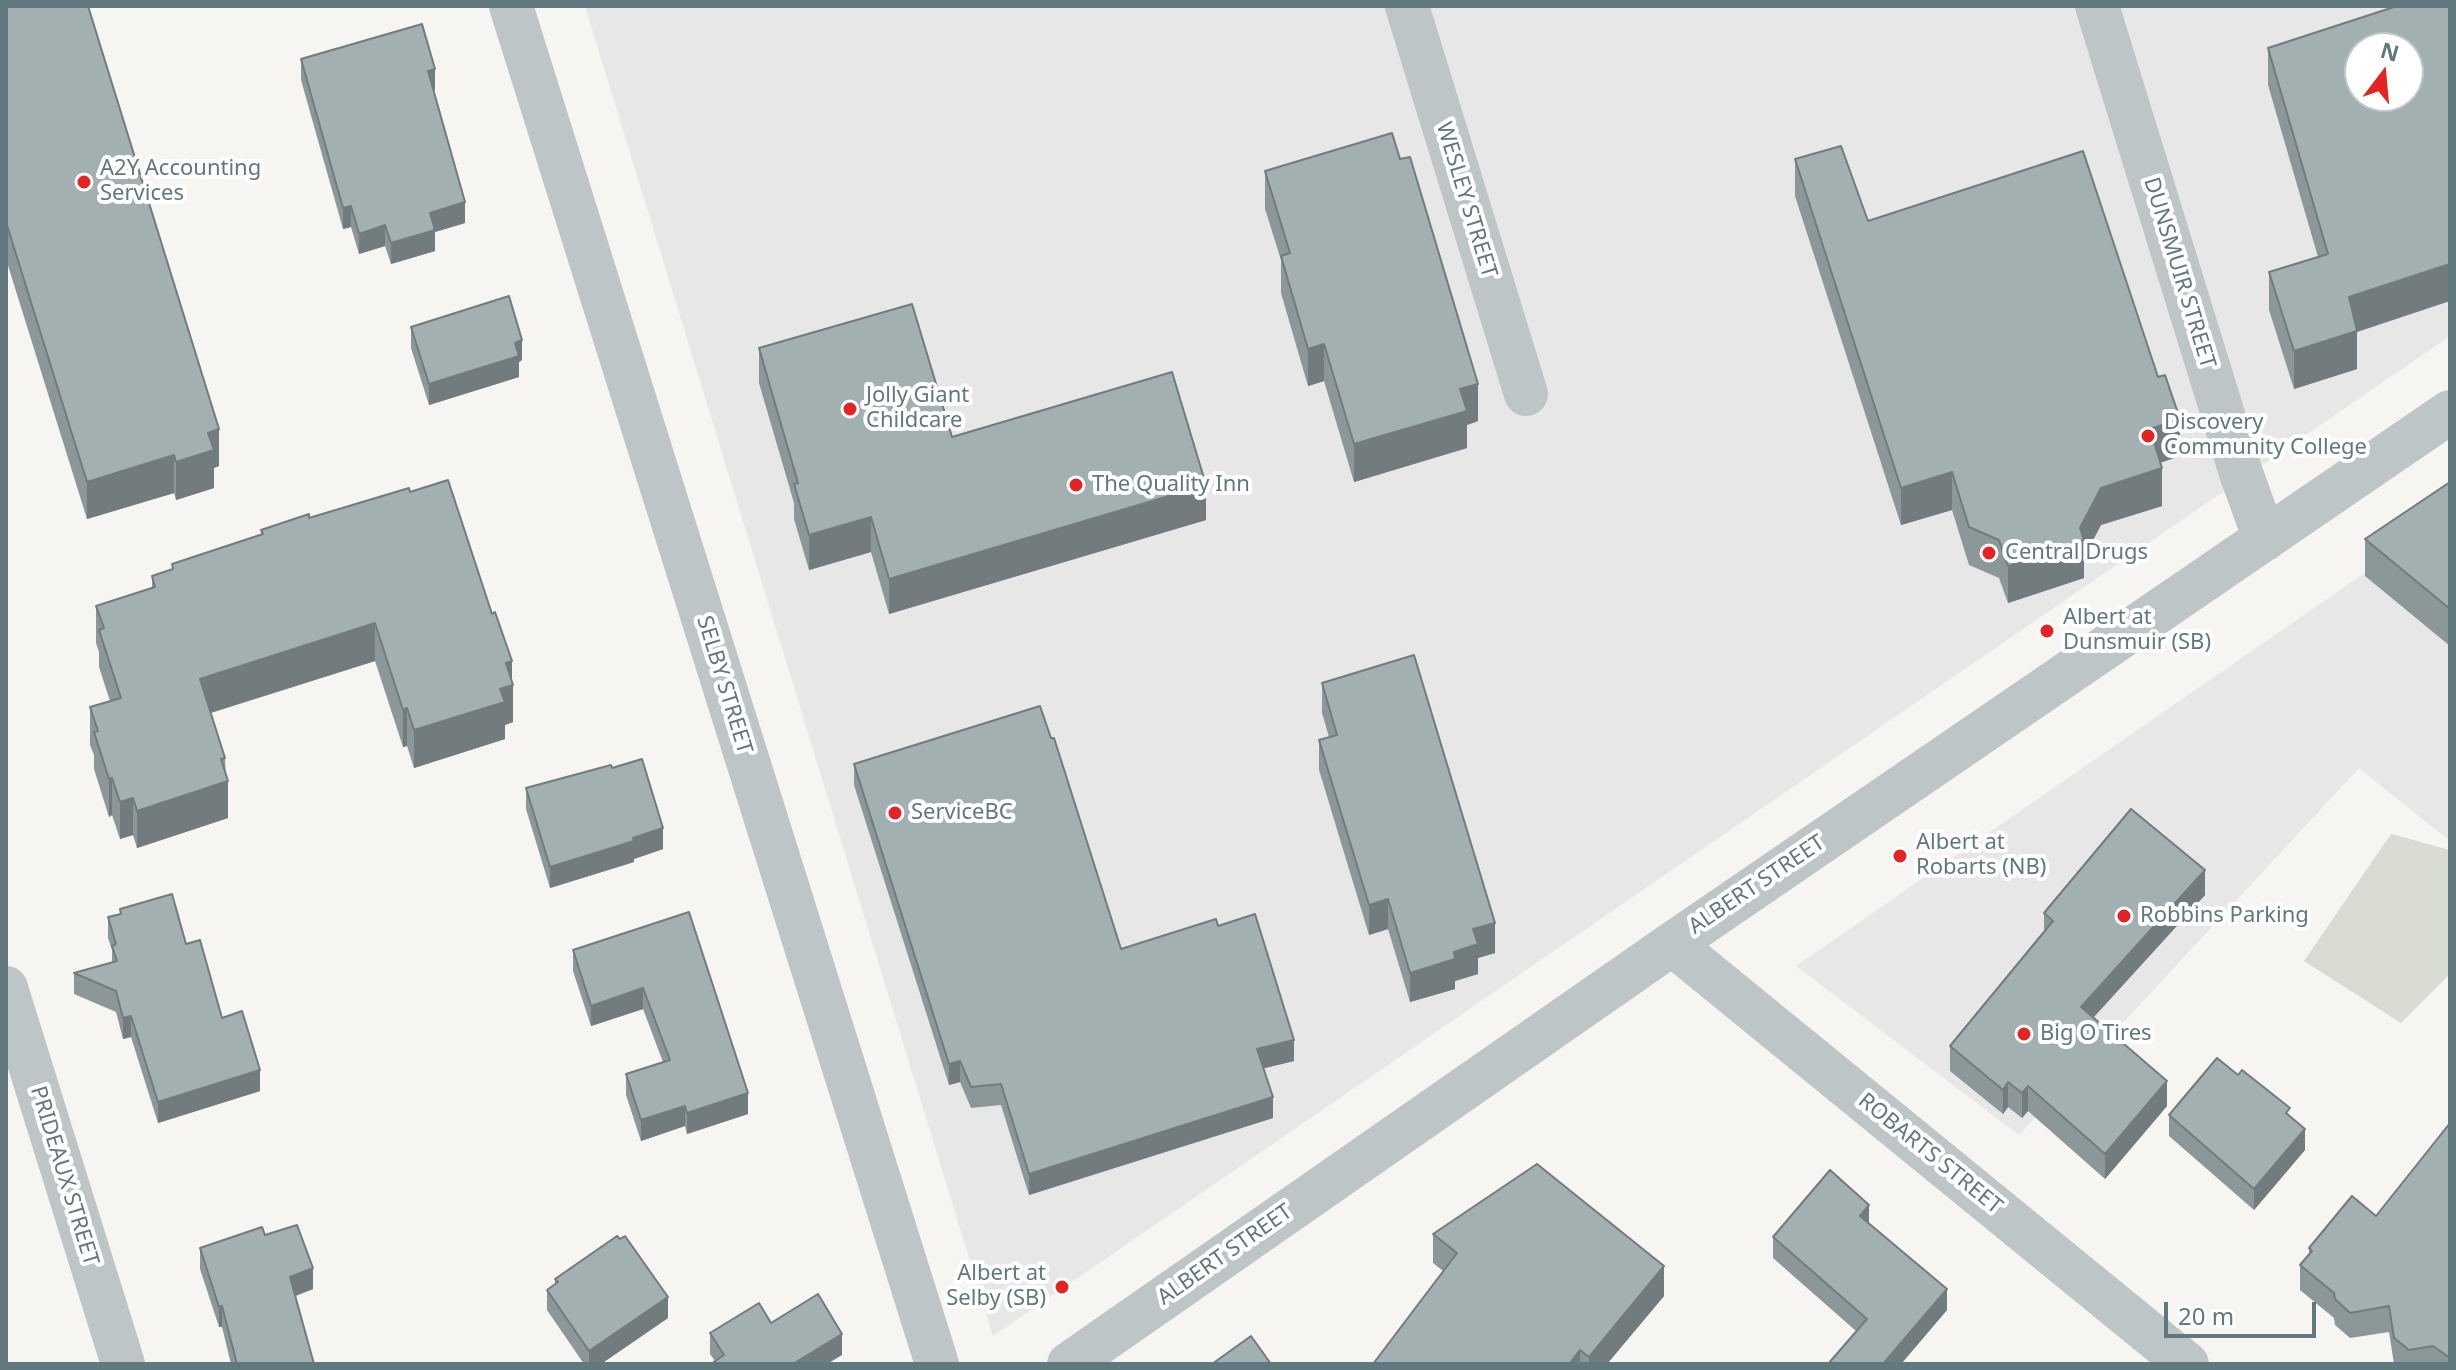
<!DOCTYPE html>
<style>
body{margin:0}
#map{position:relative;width:2456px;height:1370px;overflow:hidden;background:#f6f5f2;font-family:"Noto Sans",sans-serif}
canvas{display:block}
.frame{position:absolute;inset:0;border:8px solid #60787e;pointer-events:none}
.north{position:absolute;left:2344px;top:32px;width:80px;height:80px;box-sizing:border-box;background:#fff;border:2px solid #bfc9cb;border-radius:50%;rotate:16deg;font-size:22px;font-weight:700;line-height:32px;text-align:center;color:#60787e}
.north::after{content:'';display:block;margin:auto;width:28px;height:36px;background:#e52323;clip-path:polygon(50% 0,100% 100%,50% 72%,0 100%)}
.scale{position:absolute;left:2164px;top:1302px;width:152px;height:36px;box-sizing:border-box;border:4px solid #60787e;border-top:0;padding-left:10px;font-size:24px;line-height:28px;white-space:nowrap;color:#60787e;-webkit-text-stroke:6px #fff;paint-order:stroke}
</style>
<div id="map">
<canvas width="2456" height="1370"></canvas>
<div class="frame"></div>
<div class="north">N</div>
<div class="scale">20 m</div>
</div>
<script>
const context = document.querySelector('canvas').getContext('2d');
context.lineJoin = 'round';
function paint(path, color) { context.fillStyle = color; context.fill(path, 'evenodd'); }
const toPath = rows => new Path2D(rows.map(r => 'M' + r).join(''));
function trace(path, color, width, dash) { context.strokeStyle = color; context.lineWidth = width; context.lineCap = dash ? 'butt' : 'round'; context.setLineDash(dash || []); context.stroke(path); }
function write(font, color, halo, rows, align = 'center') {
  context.font = font + ' "Noto Sans",sans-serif'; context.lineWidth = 8; context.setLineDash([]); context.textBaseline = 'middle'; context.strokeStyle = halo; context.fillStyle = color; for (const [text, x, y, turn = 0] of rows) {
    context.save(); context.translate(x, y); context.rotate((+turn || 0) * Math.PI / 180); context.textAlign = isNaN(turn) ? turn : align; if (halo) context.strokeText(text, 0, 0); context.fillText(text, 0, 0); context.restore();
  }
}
paint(toPath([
 [585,6,2450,6,2450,336,993,1336],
 [2360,48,2408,48,2408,96,2360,96],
 [2450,514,2450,841,2359,768,2019,1135,1796,966]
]), '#e6e7e6');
paint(toPath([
 [2391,834,2450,850,2450,974,2401,1023,2304,961]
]), '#d7dbd1');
trace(toPath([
 [511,6,937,1364],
 [1407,6,1526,394],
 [2097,6,2241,473,2265,539],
 [1672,944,2187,1364],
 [6,988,123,1364],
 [1069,1364,1672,944,2450,412]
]), '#bec5c7', 44);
paint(toPath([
 [6,6,219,466,214,468,214,488,176,500,174,493,87,519,6,259],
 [2268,48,2357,332,2357,369,2294,389,2269,310,2269,272,2318,257,2268,85],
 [301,59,435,90,434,90,465,223,435,232,435,251,391,264,385,246,359,254,351,227,343,229,301,80],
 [1795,159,1868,221,2180,456,2160,463,2162,506,2101,525,2084,557,2084,578,2008,603,1999,578,1969,565,1952,510,1901,525,1795,196],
 [1265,171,1478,421,1467,425,1467,448,1354,482,1324,381,1308,386,1281,293,1281,260,1265,209],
 [411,327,522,360,519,362,519,377,429,405,411,348],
 [759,348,952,437,1206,520,889,614,871,552,809,570,794,519,794,503,759,383],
 [2450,482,2450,646,2365,576,2365,539],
 [410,492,512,679,513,722,505,725,505,739,414,768,407,746,403,747,375,661,211,713,225,758,228,818,137,848,133,835,120,839,112,815,109,817,94,769,94,755,90,745,90,707,110,701,99,667,99,652,96,643,96,606,152,588,152,576,172,569,172,564,261,534,261,530],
 [1322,683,1495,953,1478,958,1478,974,1455,981,1455,989,1410,1002,1388,929,1369,935,1319,770,1319,740,1329,737,1322,713],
 [1051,738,1121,949,1294,1061,1264,1068,1273,1118,1029,1195,1001,1105,971,1108,960,1082,949,1085,854,785,854,764],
 [526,788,663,849,634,859,634,862,550,888,526,809],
 [2205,895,2093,1018,2167,1106,2105,1179,2028,1111,2022,1118,2008,1107,2003,1114,1950,1071,1950,1046,2044,932,2044,913],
 [120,909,186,944,222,1018,260,1091,158,1123,131,1037,123,1039,116,1012,74,994,74,973,112,962,112,950,108,938,108,917,120,914],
 [689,912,748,1114,687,1134,685,1126,641,1141,626,1095,626,1074,663,1062,643,1009,591,1026,573,971,573,950],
 [2169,1115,2290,1116,2305,1150,2254,1210,2169,1136],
 [2450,1123,2450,1364,2394,1364,2389,1332,2350,1338,2335,1325,2334,1318,2300,1290,2300,1265,2309,1254,2309,1248,2376,1216],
 [1869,1224,1947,1310,1901,1364,1828,1364,1856,1331,1773,1258,1773,1237],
 [1433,1234,1664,1296,1607,1364,1373,1364,1443,1271,1433,1263],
 [265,1235,313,1289,295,1296,314,1364,231,1364,222,1327,219,1327,200,1269,200,1248],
 [555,1279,668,1318,601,1364,584,1364,547,1310,547,1290,555,1284],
 [771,1323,842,1355,715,1361,710,1354,710,1333]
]), '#8c9799');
paint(toPath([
 [435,69,435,90,428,92,428,71],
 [465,202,465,223,435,232,435,251,391,264,391,243,430,213],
 [351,206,351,227,343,229,343,208],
 [385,225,385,246,359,254,359,234],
 [2450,264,2450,301,2357,332,2357,369,2294,389,2294,351,2349,297],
 [522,340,522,360,519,362,519,377,429,405,429,384],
 [1324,344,1324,381,1308,386,1308,349],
 [1478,384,1478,421,1467,425,1467,448,1354,482,1354,444,1460,389],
 [2180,419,2180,456,2150,466,2150,429],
 [219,429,219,466,214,468,214,488,176,500,176,462,208,433],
 [174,455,174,493,87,519,87,482],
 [2162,468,2162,506,2101,525,2084,557,2084,578,2008,603,2008,566,2080,528,2101,488],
 [1952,472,1952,510,1901,525,1901,488],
 [1206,485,1206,520,889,614,889,579],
 [871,517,871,552,809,570,809,535],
 [375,623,375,661,200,716,200,679],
 [512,661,512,685,513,685,513,722,505,725,505,739,414,768,414,730,500,689,506,663],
 [407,708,407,746,403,747,403,710],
 [112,778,112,815,109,817,109,779],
 [228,781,228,818,137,848,137,811],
 [133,798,133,835,120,839,120,802],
 [663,828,663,849,634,859,634,862,550,888,550,867],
 [2205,870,2205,895,2081,1031,2081,1007],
 [1388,899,1388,929,1369,935,1369,905],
 [1495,923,1495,953,1478,958,1478,974,1455,981,1455,989,1410,1002,1410,973,1454,952,1473,929],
 [643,988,643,1009,591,1026,591,1006],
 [131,1016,131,1037,123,1039,123,1018],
 [1294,1040,1294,1061,1257,1070,1257,1049],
 [960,1061,960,1082,949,1085,949,1064],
 [260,1070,260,1091,158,1123,158,1102],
 [2167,1081,2167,1106,2105,1179,2105,1154],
 [2008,1082,2008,1107,2003,1114,2003,1090],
 [2028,1086,2028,1111,2022,1118,2022,1093],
 [748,1093,748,1114,687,1134,687,1113],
 [1273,1097,1273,1118,1029,1195,1029,1174],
 [685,1106,685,1126,641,1141,641,1120],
 [2305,1129,2305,1150,2254,1210,2254,1189],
 [1869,1205,1869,1226,1860,1216],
 [1664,1266,1664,1296,1607,1364,1589,1364,1589,1357],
 [313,1268,313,1289,290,1298,290,1277],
 [1947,1289,1947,1310,1901,1364,1883,1364],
 [668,1297,668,1318,601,1364,589,1364,589,1351],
 [222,1306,222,1327,219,1327,219,1307],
 [842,1334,842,1355,827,1364,793,1364],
 [1580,1350,1580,1364,1569,1364]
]), '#727b7d');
const building = toPath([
 [6,6,88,6,219,429,208,433,214,450,176,462,174,455,87,482,6,222,6,6],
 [2397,6,2450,6,2450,264,2349,297,2357,331,2294,351,2269,272,2328,254,2268,48,2397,6],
 [2360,48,2408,48,2408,96,2360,96,2360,48],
 [422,24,435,69,428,71,465,202,430,213,435,230,391,243,385,225,359,234,351,206,343,208,301,59,422,24],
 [1392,133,1400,159,1410,157,1478,384,1460,389,1467,411,1354,444,1324,344,1308,349,1281,256,1290,253,1265,171,1392,133],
 [1841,146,1868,221,2083,151,2158,377,2165,375,2180,419,2150,429,2162,468,2101,488,2080,528,2084,540,2008,566,1999,540,1969,527,1952,472,1901,488,1795,159,1841,146],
 [509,296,522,340,515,343,519,356,429,384,411,327,509,296],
 [912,304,952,437,1172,372,1206,485,889,579,871,517,809,535,794,484,798,483,759,348,912,304],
 [448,480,492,614,495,612,512,661,506,663,513,685,500,689,505,702,414,730,407,708,403,710,375,623,200,679,225,758,221,759,228,781,137,811,133,798,120,802,112,778,109,779,94,732,98,731,90,707,121,698,99,630,104,628,96,606,155,587,152,576,173,569,172,564,263,534,261,530,309,514,309,518,409,488,410,492,448,480],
 [2450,482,2450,609,2365,539,2450,482],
 [1414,655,1495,923,1473,929,1478,944,1454,952,1455,959,1410,973,1388,899,1369,905,1319,740,1337,735,1322,683,1414,655],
 [1040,706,1051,738,1054,738,1121,949,1216,919,1218,926,1255,914,1294,1040,1257,1049,1273,1097,1029,1174,1001,1084,971,1087,960,1061,949,1064,854,764,1040,706],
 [642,759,663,828,633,838,634,841,550,867,526,788,611,765,612,768,642,759],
 [2131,809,2205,870,2081,1007,2167,1081,2105,1154,2028,1086,2022,1093,2008,1082,2003,1090,1950,1046,2053,921,2044,913,2131,809],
 [172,894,186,944,200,940,222,1018,242,1011,260,1070,158,1102,131,1016,123,1018,116,991,74,973,117,961,112,946,116,944,108,917,121,914,120,909,172,894],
 [689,912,748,1093,687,1113,685,1106,641,1120,626,1074,670,1060,643,988,591,1006,573,950,689,912],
 [2217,1058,2238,1075,2242,1070,2290,1108,2286,1113,2305,1129,2254,1189,2169,1115,2217,1058],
 [2450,1123,2450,1358,2433,1346,2409,1350,2394,1338,2389,1306,2350,1313,2335,1299,2334,1293,2300,1265,2312,1251,2309,1248,2352,1196,2376,1216,2450,1123],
 [1537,1164,1664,1266,1589,1357,1580,1350,1569,1364,1373,1364,1457,1253,1433,1234,1537,1164],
 [1830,1170,1869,1205,1860,1216,1947,1289,1883,1364,1828,1364,1867,1319,1773,1237,1830,1170],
 [297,1225,313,1268,290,1277,314,1364,237,1364,222,1306,219,1307,200,1248,262,1227,265,1235,297,1225],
 [617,1236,620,1239,625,1236,668,1297,589,1351,547,1290,558,1282,555,1279,617,1236],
 [818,1294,842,1334,793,1364,711,1364,724,1355,710,1333,759,1303,771,1323,818,1294],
 [1251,1336,1271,1364,1212,1364,1251,1336]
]);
paint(building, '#a3b0b2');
trace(building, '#727b7d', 2);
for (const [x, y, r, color] of [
 [84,182,8,"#e52323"],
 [850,409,8,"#e52323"],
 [2148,436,8,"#e52323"],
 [1076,485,8,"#e52323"],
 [1989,553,8,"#e52323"],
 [2047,631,8,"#e52323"],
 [895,813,8,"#e52323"],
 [1900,856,8,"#e52323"],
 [2124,916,8,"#e52323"],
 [2024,1034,8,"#e52323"],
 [1062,1287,8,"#e52323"]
]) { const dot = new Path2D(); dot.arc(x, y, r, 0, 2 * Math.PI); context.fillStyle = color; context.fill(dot); trace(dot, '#fff', 3); }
write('22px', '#60787e', '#fff', [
 ["A2Y Accounting",100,169],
 ["Services",100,194],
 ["Jolly Giant",866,396],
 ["Childcare",866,421],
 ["Discovery",2164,423],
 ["Community College",2164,448],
 ["The Quality Inn",1092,485],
 ["Central Drugs",2005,553],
 ["Albert at",2063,618],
 ["Dunsmuir (SB)",2063,643],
 ["ServiceBC",911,813],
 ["Albert at",1916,843],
 ["Robarts (NB)",1916,868],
 ["Robbins Parking",2140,916],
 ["Big O Tires",2040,1034],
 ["Albert at",1046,1274,"right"],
 ["Selby (SB)",1046,1299,"right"]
], 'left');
write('22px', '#60787e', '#fff', [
 ["WESLEY STREET",1466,200,73],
 ["DUNSMUIR STREET",2179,273,73],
 ["SELBY STREET",724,685,73],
 ["ALBERT STREET",1757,885,-34],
 ["ROBARTS STREET",1930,1154,39],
 ["PRIDEAUX STREET",64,1176,73],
 ["ALBERT STREET",1225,1255,-35]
]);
</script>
